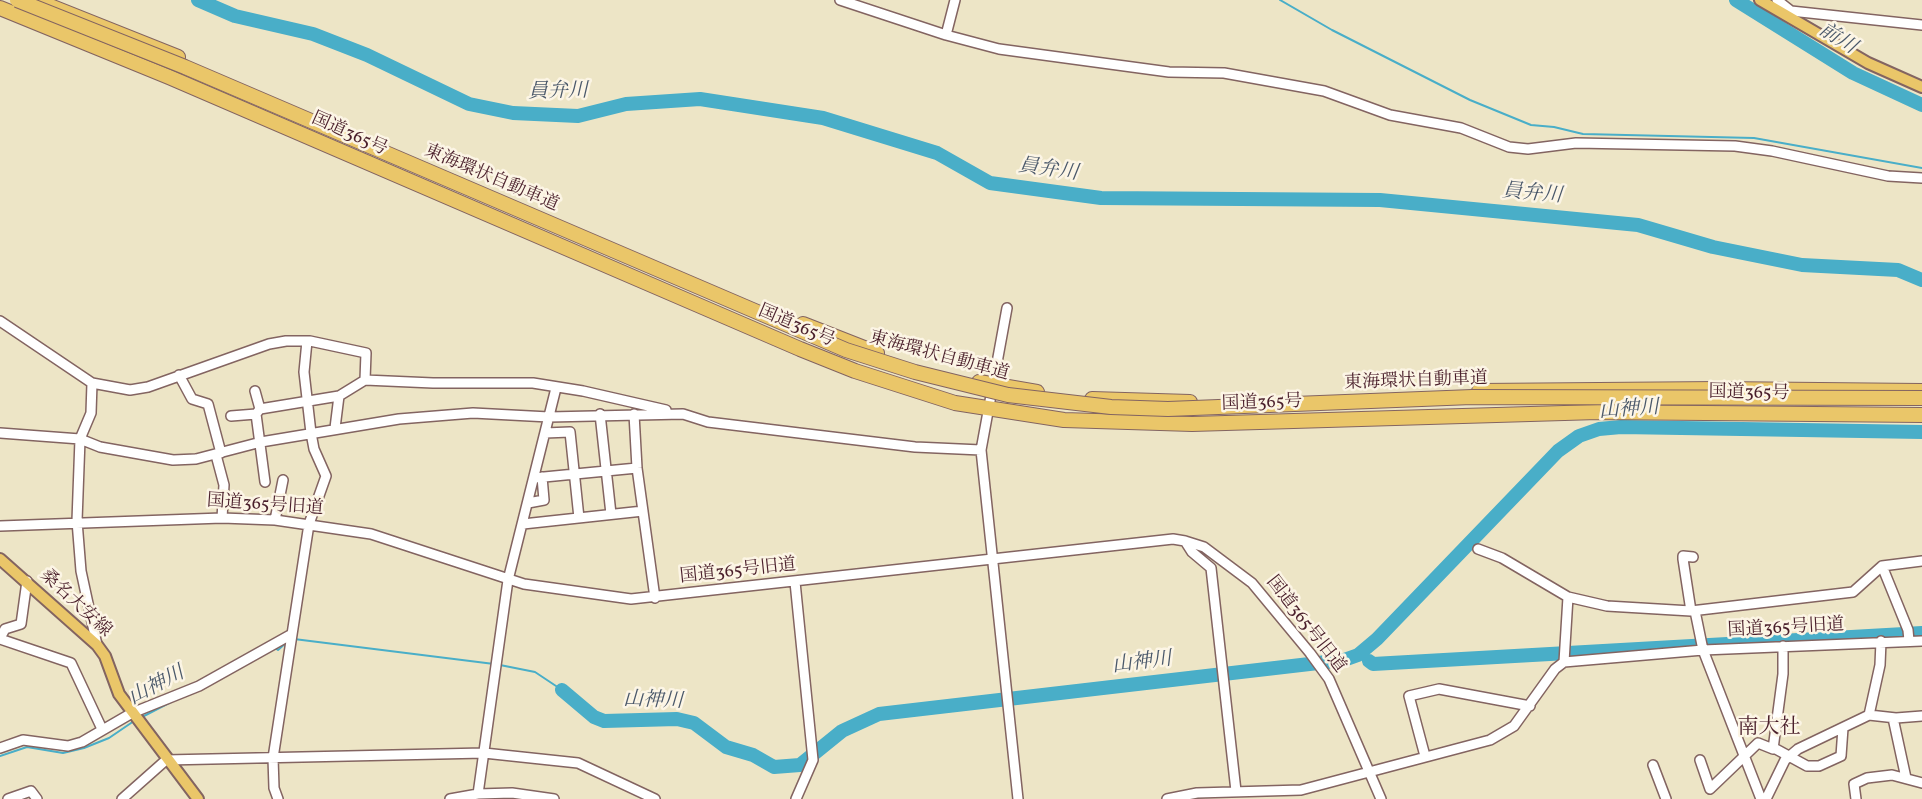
<!DOCTYPE html>
<meta charset="utf-8">
<style>
body{margin:0}
canvas{display:block;background:#ede5c6}
</style>
<canvas width="1922" height="799"></canvas>
<script>
const context = document.querySelector('canvas').getContext('2d');
context.lineJoin = 'round';
const toPath = rows => new Path2D(rows.map(r => 'M' + r).join(''));
function trace(path, color, width, dash) { context.strokeStyle = color; context.lineWidth = width; context.lineCap = dash ? 'butt' : 'round'; context.setLineDash(dash || []); context.stroke(path); }
function write(font, color, halo, rows, align = 'center') {
  context.font = font + ' Vollkorn,"Noto Serif JP",serif'; context.lineWidth = 5; context.setLineDash([]); context.textBaseline = 'middle'; context.strokeStyle = halo; context.fillStyle = color; for (const [text, x, y, turn = 0] of rows) {
    context.save(); context.translate(x, y); context.rotate((+turn || 0) * Math.PI / 180); context.textAlign = isNaN(turn) ? turn : align; if (halo) context.strokeText(text, 0, 0); context.fillText(text, 0, 0); context.restore();
  }
}
trace(toPath([
 [1280,0,1332,30,1470,100,1531,125,1554,127,1583,134,1754,138,1922,168],
 [294,639,494,664],
 [275,648,278,650,287,642],
 [500,665,535,672,562,690],
 [142,717,171,702],
 [0,756,27,747,63,753,84,748,109,738,134,721]
]), '#49aec8', 2);
trace(toPath([
 [198,0,235,16,313,34,367,55,469,104,513,113,578,116,626,104,700,99,823,118,937,153,990,183,1101,198,1380,200,1638,225,1713,247,1802,265,1898,270,1922,280],
 [1736,0,1853,73,1922,105],
 [1369,661,1373,664,1922,633],
 [562,690,594,717,604,721,677,719,694,723,726,747,753,755,774,767,800,765,842,731,879,714,1344,660,1358,655,1377,639,1558,451,1579,436,1599,429,1621,427,1922,432]
]), '#49aec8', 14);
const minor = toPath([
 [840,0,946,35,999,49,1169,72,1224,73,1324,91,1390,115,1461,128,1509,147,1528,149,1576,143,1735,146,1772,151,1888,176,1922,178],
 [1777,0,1791,11,1789,15],
 [1791,11,1922,25],
 [946,35,955,0],
 [1007,308,981,450,1018,799],
 [0,321,92,383,130,390,148,387,269,344,286,341,310,341,366,353,365,380,433,383,533,383,583,391,666,410],
 [179,375,192,399,208,404,221,453],
 [92,383,91,413,80,439,77,521,81,571,97,645],
 [255,391,260,409],
 [339,396,365,380],
 [256,414,265,482],
 [600,414,611,514],
 [634,414,637,468,655,598],
 [231,416,256,414,260,409,339,396,335,428],
 [0,433,80,439,100,447,173,460,196,459,261,442,399,419,473,413,549,417,683,414,708,422,915,447,981,450],
 [545,433,570,432,579,518],
 [216,455,224,485,222,518],
 [534,478,637,468],
 [528,503,544,500,542,477],
 [275,520,283,480],
 [523,524,643,511],
 [0,526,222,518,275,520,371,534,524,584,631,599,1173,539,1185,541,1204,547,1252,583,1310,653,1329,679,1381,799],
 [1185,541,1192,552,1211,568,1236,791],
 [1478,549,1502,558,1568,597,1607,606,1691,611,1853,592,1882,566,1922,561],
 [1882,566,1908,630,1909,641],
 [795,582,813,760,796,799],
 [1691,611,1683,559,1683,556,1693,557],
 [1695,611,1703,650,1761,799],
 [0,638,5,629,21,624,27,581],
 [0,639,71,663,102,729],
 [1564,662,1568,597],
 [1869,715,1896,718,1922,716],
 [1893,718,1906,778],
 [0,748,23,740,68,746,82,742,132,713,199,686,292,634],
 [1774,748,1807,766,1819,766,1841,756,1843,728],
 [1425,756,1409,696,1439,689,1530,706],
 [1700,760,1710,789,1758,743,1773,749,1783,674,1783,646],
 [1653,765,1666,799],
 [478,794,508,580,556,388],
 [8,799,31,791,37,799],
 [122,799,166,760,484,753,578,763,655,799],
 [278,799,274,788,273,758,309,524,326,476,314,449,311,433,304,372,307,341],
 [450,799,478,794,512,793,554,799],
 [1167,799,1197,793,1301,790,1490,740,1514,726,1555,669,1564,662,1703,650,1922,641],
 [1766,799,1785,760,1798,749,1869,715,1880,665,1881,641],
 [1856,799,1854,784,1867,778,1892,775,1922,783]
]);
const major = toPath([
 [1760,0,1868,63,1922,87],
 [0,559,97,645,105,656,119,694,198,799]
]);
const highway = toPath([
 [35,0,178,57],
 [0,8,169,77,800,349,855,371,955,403,1064,420,1192,424,1598,412,1922,415],
 [803,324,877,353],
 [979,382,1037,392],
 [1479,391,1718,389,1922,391],
 [1092,399,1190,402]
]);
trace(minor, '#836461', 12);
trace(major, '#836461', 14);
trace(highway, '#836461', 16);
trace(minor, '#fff', 9);
trace(major, '#eac669', 10);
trace(highway, '#eac669', 14);
const highwayBridge = toPath([
 [17,0,185,67,846,350,915,372,1008,395,1111,407,1168,409,1472,397,1922,398]
]);
trace(highwayBridge, '#836461', 16, []);
trace(highwayBridge, '#eac669', 14);
write('18px', '#4a1f2b', '#fcf5e5', [
 ["国道365号",349,135,24],
 ["東海環状自動車道",491,179,23],
 ["国道365号",796,327,23],
 ["東海環状自動車道",939,357,15],
 ["東海環状自動車道",1416,382,-2],
 ["国道365号",1749,394,1],
 ["国道365号",1262,404,-2],
 ["国道365号旧道",265,506,4],
 ["国道365号旧道",738,572,-6],
 ["桑名大安線",75,604,43],
 ["国道365号旧道",1305,625,52],
 ["国道365号旧道",1786,629,-3]
]);
write('italic 20px', '#4a586a', '#fcf5e5', [
 ["前川",1837,40,32],
 ["員弁川",558,93,-1],
 ["員弁川",1048,171,8],
 ["員弁川",1532,195,5],
 ["山神川",1629,411,-4],
 ["山神川",1142,664,-7],
 ["山神川",157,687,-28],
 ["山神川",653,702,2]
]);
write('21px', '#4a1f2b', '#fcf5e5', [
 ["南大社",1769,729]
]);
</script>
